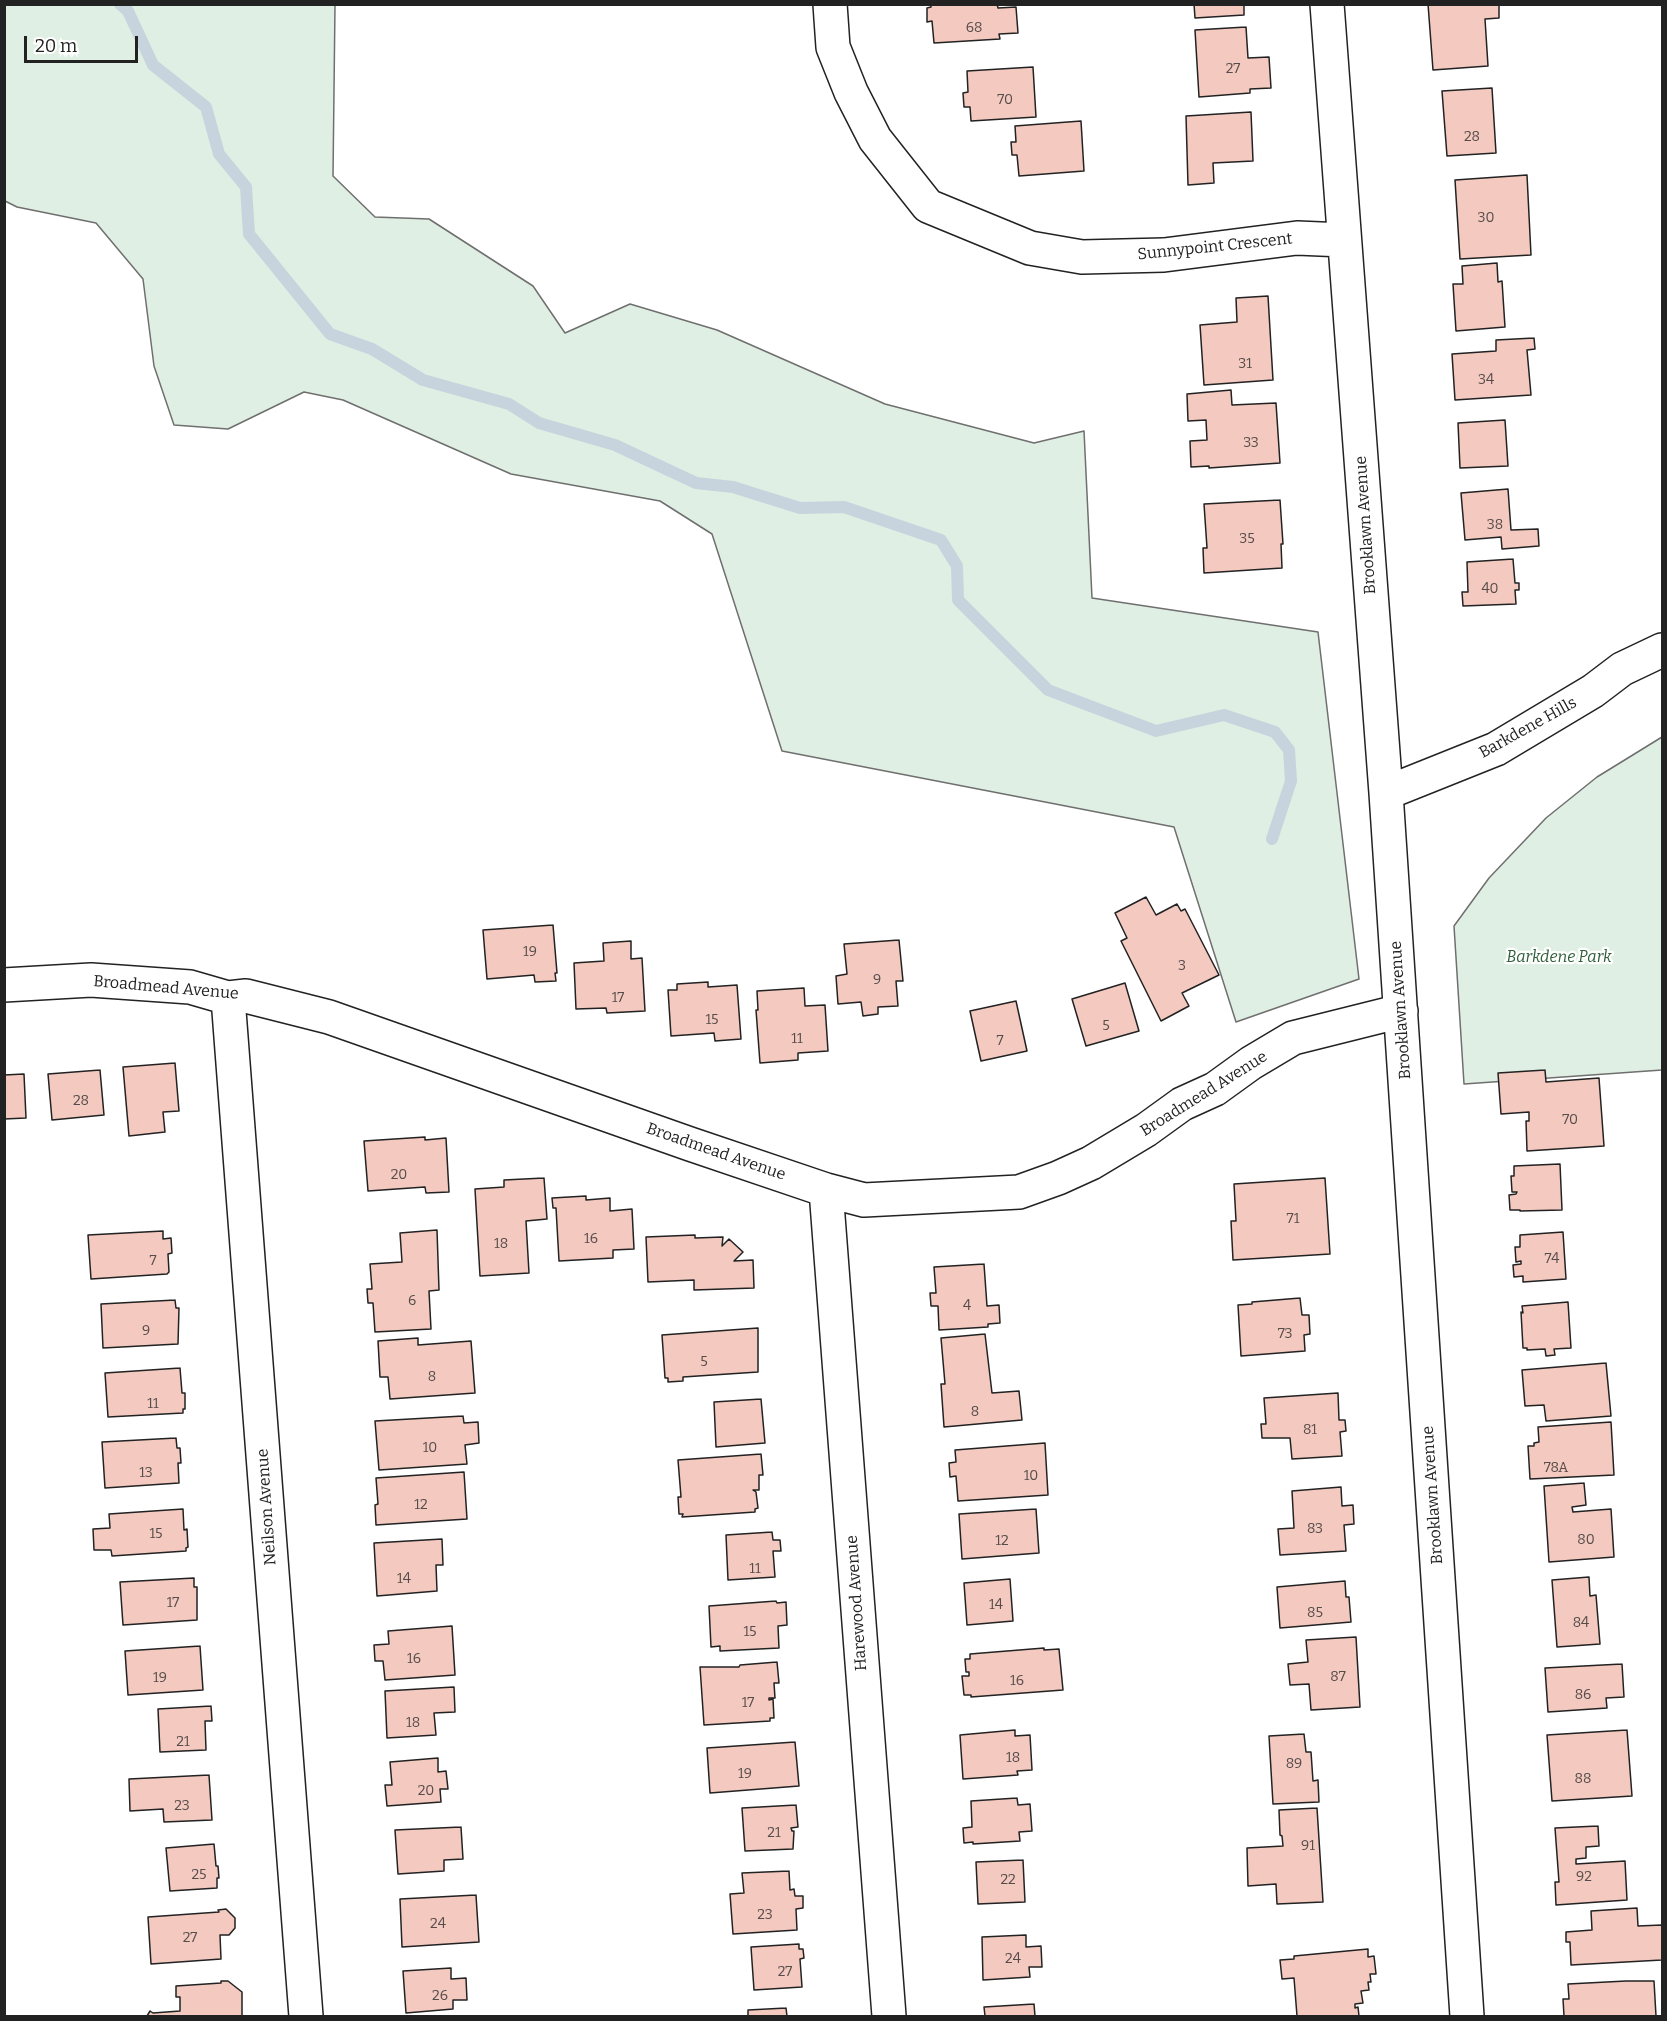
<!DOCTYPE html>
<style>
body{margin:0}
#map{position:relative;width:1667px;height:2021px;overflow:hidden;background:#fff;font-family:Bitter,serif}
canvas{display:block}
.frame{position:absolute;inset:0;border:6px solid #222;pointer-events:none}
.scale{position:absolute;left:24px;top:36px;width:114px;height:27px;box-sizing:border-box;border:3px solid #222;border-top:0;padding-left:8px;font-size:18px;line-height:21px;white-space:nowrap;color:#222;-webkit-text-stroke:4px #fff;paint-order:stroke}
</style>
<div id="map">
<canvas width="1667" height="2021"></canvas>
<div class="frame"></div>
<div class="scale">20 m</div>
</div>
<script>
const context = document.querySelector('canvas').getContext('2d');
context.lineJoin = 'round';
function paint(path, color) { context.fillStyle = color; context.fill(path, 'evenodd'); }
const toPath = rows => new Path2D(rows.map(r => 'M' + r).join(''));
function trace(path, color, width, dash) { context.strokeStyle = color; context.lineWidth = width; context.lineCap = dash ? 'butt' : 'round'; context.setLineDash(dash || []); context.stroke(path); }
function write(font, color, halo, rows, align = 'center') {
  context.font = font + ' Bitter,serif'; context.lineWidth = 4.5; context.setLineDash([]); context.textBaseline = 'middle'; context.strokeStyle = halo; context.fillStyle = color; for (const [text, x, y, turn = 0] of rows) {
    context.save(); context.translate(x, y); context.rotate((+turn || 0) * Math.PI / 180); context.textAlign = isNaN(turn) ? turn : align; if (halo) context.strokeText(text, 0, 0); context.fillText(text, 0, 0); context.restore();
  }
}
const green = toPath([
 [4,5,335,5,333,176,375,217,429,219,533,286,565,333,630,304,717,330,885,404,1034,443,1084,431,1092,598,1318,632,1359,979,1236,1022,1174,827,782,751,712,534,660,501,511,474,343,400,304,392,228,429,174,425,154,366,143,279,96,223,17,207,5,201,4,5],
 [1662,737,1662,1070,1464,1084,1454,926,1489,878,1546,818,1597,777,1662,737]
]);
paint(green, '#e0efe3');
trace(green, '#6f6f6f', 1.5);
trace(toPath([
 [120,4,128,11,153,65,206,107,219,154,246,187,249,234,330,334,372,349,423,380,509,404,539,423,615,445,696,483,733,487,800,508,844,507,941,540,957,566,958,600,1048,690,1156,731,1224,715,1275,732,1289,750,1291,781,1272,839]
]), '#c7d3dd', 12);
const building = toPath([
 [931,4,997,4,998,8,1016,7,1018,33,999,34,1000,39,934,43,932,21,927,22,927,8,931,7,931,4],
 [1194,4,1244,4,1244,15,1195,18,1194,4],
 [1428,4,1499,4,1499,18,1485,19,1488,66,1433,70,1428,4],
 [1246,27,1248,58,1269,57,1271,88,1250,89,1250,93,1199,97,1195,30,1246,27],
 [1033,67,1036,117,971,121,970,107,964,107,963,93,968,92,967,71,1033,67],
 [1492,88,1496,153,1447,156,1442,91,1492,88],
 [1251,112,1253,161,1213,163,1214,183,1188,185,1186,116,1251,112],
 [1081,121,1084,171,1019,176,1017,155,1012,155,1011,142,1016,142,1015,126,1081,121],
 [1527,175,1531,255,1460,259,1455,180,1527,175],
 [1497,263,1498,282,1502,281,1505,327,1456,331,1453,284,1463,284,1462,266,1497,263],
 [1268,296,1273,380,1204,385,1200,325,1237,322,1236,298,1268,296],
 [1534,338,1535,349,1527,350,1531,395,1455,400,1452,354,1496,351,1496,340,1534,338],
 [1231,390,1232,405,1276,403,1280,463,1209,468,1209,466,1191,467,1190,441,1207,440,1206,420,1188,421,1187,394,1231,390],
 [1505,420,1508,466,1460,468,1458,423,1505,420],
 [1508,489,1511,530,1538,529,1539,546,1502,549,1501,537,1465,540,1461,493,1508,489],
 [1280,500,1283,544,1281,544,1282,568,1204,573,1203,548,1207,548,1204,504,1280,500],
 [1513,559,1515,583,1519,583,1519,590,1515,590,1516,604,1463,606,1462,592,1468,592,1467,562,1513,559],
 [1146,897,1156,915,1177,904,1181,911,1185,909,1219,975,1182,993,1189,1006,1161,1021,1121,941,1127,938,1115,913,1146,897],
 [553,925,557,973,555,973,556,981,535,982,534,975,487,979,483,930,553,925],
 [899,940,903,981,896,981,898,1006,878,1007,878,1014,863,1016,861,1002,838,1004,836,976,847,974,844,944,899,940],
 [631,941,631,959,642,958,645,1011,607,1013,606,1008,576,1009,574,963,604,961,603,943,631,941],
 [708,982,708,987,737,985,741,1039,715,1041,714,1033,671,1036,668,990,677,990,677,984,708,982],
 [1125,983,1139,1031,1086,1046,1072,999,1125,983],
 [804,988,805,1006,825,1005,828,1051,798,1053,798,1060,760,1063,756,1010,758,1010,757,991,804,988],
 [1016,1001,1027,1051,981,1061,970,1011,1016,1001],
 [175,1063,179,1111,163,1112,165,1132,129,1136,123,1067,175,1063],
 [100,1070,104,1115,52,1120,48,1074,100,1070],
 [1545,1070,1546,1082,1599,1078,1604,1146,1527,1151,1526,1121,1529,1121,1529,1112,1501,1114,1498,1073,1545,1070],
 [24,1074,26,1118,4,1119,4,1075,24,1074],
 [425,1137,425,1140,446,1138,449,1192,426,1193,425,1187,368,1191,364,1141,425,1137],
 [1560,1164,1562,1210,1520,1211,1520,1210,1510,1210,1509,1195,1516,1194,1517,1192,1512,1192,1511,1176,1514,1176,1514,1166,1560,1164],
 [544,1178,547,1219,526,1221,529,1273,480,1276,475,1189,504,1187,504,1180,544,1178],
 [1325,1178,1330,1254,1233,1260,1231,1221,1236,1221,1234,1184,1325,1178],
 [586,1196,586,1200,610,1198,610,1211,632,1209,634,1249,613,1250,613,1258,559,1261,556,1208,553,1208,552,1198,586,1196],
 [437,1230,439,1290,429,1291,431,1329,375,1332,373,1303,368,1303,367,1289,372,1289,370,1264,402,1262,400,1233,437,1230],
 [163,1231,163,1239,171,1238,172,1253,168,1254,169,1272,167,1274,91,1279,88,1235,163,1231],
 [1563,1232,1566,1279,1523,1282,1523,1276,1514,1277,1513,1265,1521,1264,1521,1261,1516,1262,1515,1247,1520,1247,1520,1235,1563,1232],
 [695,1235,695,1238,723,1237,722,1246,729,1239,743,1252,734,1261,753,1260,754,1288,694,1290,694,1280,648,1282,646,1237,695,1235],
 [984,1264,987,1306,999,1305,1000,1323,988,1324,988,1327,939,1330,938,1306,931,1306,930,1293,936,1293,934,1267,984,1264],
 [1300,1298,1302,1315,1309,1315,1310,1334,1304,1335,1305,1351,1241,1356,1238,1305,1252,1304,1252,1302,1300,1298],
 [175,1300,176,1308,179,1308,178,1344,103,1348,101,1304,175,1300],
 [1568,1302,1571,1348,1554,1349,1555,1355,1546,1356,1545,1349,1527,1350,1527,1348,1523,1348,1521,1312,1523,1313,1522,1306,1568,1302],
 [758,1328,758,1372,683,1377,683,1381,668,1382,668,1378,665,1378,662,1335,758,1328],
 [985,1334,992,1393,1019,1391,1022,1420,944,1427,941,1384,945,1384,941,1338,985,1334],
 [418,1338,418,1345,471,1341,475,1393,390,1399,388,1377,380,1377,378,1341,418,1338],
 [1606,1363,1611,1416,1546,1421,1544,1405,1525,1406,1522,1370,1606,1363],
 [180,1368,182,1393,185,1393,185,1409,183,1409,183,1413,108,1417,105,1373,180,1368],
 [1338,1393,1339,1420,1345,1420,1346,1431,1340,1432,1342,1456,1292,1459,1290,1438,1262,1438,1261,1424,1266,1424,1264,1398,1338,1393],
 [761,1399,765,1443,716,1447,714,1402,761,1399],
 [463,1416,464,1423,478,1422,479,1443,465,1445,467,1464,379,1470,375,1421,463,1416],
 [1611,1422,1614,1475,1530,1479,1528,1446,1534,1446,1534,1443,1539,1442,1538,1427,1611,1422],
 [176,1438,177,1448,180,1448,181,1463,178,1463,179,1483,105,1488,102,1442,176,1438],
 [1045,1443,1048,1495,958,1501,956,1476,950,1477,949,1463,956,1462,955,1450,1045,1443],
 [761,1454,763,1475,759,1475,759,1490,753,1490,756,1492,758,1508,755,1509,755,1512,682,1517,683,1514,679,1514,678,1497,681,1497,678,1460,761,1454],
 [464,1472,467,1519,376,1525,375,1505,378,1504,376,1478,464,1472],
 [1584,1483,1586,1505,1572,1507,1573,1512,1611,1509,1614,1557,1549,1562,1544,1486,1584,1483],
 [1341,1487,1342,1506,1353,1505,1354,1524,1344,1525,1346,1551,1280,1555,1278,1529,1294,1528,1292,1491,1341,1487],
 [183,1509,184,1530,187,1529,188,1547,186,1548,186,1551,112,1556,111,1550,94,1550,93,1529,110,1528,109,1514,183,1509],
 [1036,1509,1039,1553,962,1559,959,1514,1036,1509],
 [772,1532,773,1540,780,1540,781,1551,773,1551,775,1577,728,1580,726,1535,772,1532],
 [442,1539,443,1565,436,1565,437,1591,377,1596,374,1543,442,1539],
 [1589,1577,1590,1596,1596,1595,1600,1644,1557,1647,1552,1580,1589,1577],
 [194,1578,194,1587,197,1587,197,1620,123,1625,120,1582,194,1578],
 [1010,1579,1013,1621,967,1625,964,1583,1010,1579],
 [1345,1581,1346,1597,1349,1597,1351,1622,1280,1628,1277,1587,1345,1581],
 [776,1601,777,1603,786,1602,787,1625,778,1626,779,1648,720,1651,720,1646,711,1647,709,1606,776,1601],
 [452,1626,455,1675,385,1680,383,1661,375,1661,374,1645,389,1644,388,1631,452,1626],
 [1356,1637,1360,1707,1311,1710,1309,1684,1290,1685,1288,1664,1308,1662,1306,1640,1356,1637],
 [200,1646,203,1690,128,1695,125,1651,200,1646],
 [1044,1648,1044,1650,1059,1649,1063,1690,971,1697,971,1695,964,1695,962,1676,969,1676,969,1672,966,1672,965,1659,970,1659,970,1654,1044,1648],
 [777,1662,779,1683,774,1683,775,1698,769,1698,769,1700,773,1699,774,1718,770,1718,770,1721,704,1725,700,1667,739,1667,740,1665,777,1662],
 [1622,1664,1624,1697,1606,1698,1607,1708,1548,1712,1545,1668,1622,1664],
 [454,1687,455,1712,434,1713,436,1735,387,1738,385,1691,454,1687],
 [211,1706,212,1721,205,1721,206,1750,160,1752,158,1709,211,1706],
 [1015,1730,1015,1736,1030,1735,1032,1770,1017,1771,1018,1775,963,1779,960,1735,1015,1730],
 [1627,1730,1632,1796,1552,1801,1547,1735,1627,1730],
 [1304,1734,1306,1752,1311,1752,1313,1781,1318,1780,1319,1802,1273,1804,1269,1736,1304,1734],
 [795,1742,799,1786,710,1793,707,1748,795,1742],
 [438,1758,438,1772,446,1771,448,1789,440,1789,441,1802,387,1806,385,1785,392,1785,390,1762,438,1758],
 [209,1775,212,1820,164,1822,163,1809,130,1811,129,1779,209,1775],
 [1017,1798,1018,1805,1030,1804,1032,1831,1019,1832,1020,1841,973,1844,973,1842,964,1843,963,1828,972,1827,971,1801,1017,1798],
 [796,1805,798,1827,791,1828,792,1831,794,1831,793,1849,745,1851,742,1808,796,1805],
 [1317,1808,1323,1902,1277,1904,1276,1884,1248,1886,1247,1848,1283,1846,1282,1836,1280,1835,1279,1810,1317,1808],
 [1598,1826,1599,1846,1586,1847,1586,1858,1576,1859,1576,1864,1625,1861,1627,1900,1556,1905,1555,1882,1559,1882,1555,1828,1598,1826],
 [461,1827,463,1859,444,1860,444,1871,398,1874,395,1830,461,1827],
 [214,1844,216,1866,218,1866,219,1878,217,1878,217,1888,170,1891,166,1848,214,1844],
 [1023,1860,1025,1902,978,1904,976,1862,1023,1860],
 [789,1871,790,1890,794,1889,795,1896,803,1896,803,1908,796,1909,797,1930,733,1934,730,1894,744,1893,742,1873,789,1871],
 [476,1895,479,1942,402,1947,400,1899,476,1895],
 [1637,1908,1638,1926,1662,1925,1662,1960,1571,1965,1570,1942,1566,1942,1566,1932,1592,1930,1591,1911,1637,1908],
 [226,1909,235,1918,235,1928,229,1935,220,1935,221,1959,151,1964,148,1917,219,1912,218,1910,226,1909],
 [1026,1935,1026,1947,1041,1946,1042,1967,1029,1967,1030,1977,983,1980,982,1937,1026,1935],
 [799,1944,799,1949,803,1949,804,1958,800,1959,802,1987,754,1990,751,1947,799,1944],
 [1368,1949,1368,1957,1374,1956,1376,1974,1370,1974,1371,1982,1368,1982,1369,1990,1361,1991,1363,2003,1355,2004,1355,2008,1358,2007,1359,2016,1297,2016,1294,1978,1282,1979,1280,1960,1294,1959,1294,1956,1368,1949],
 [451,1968,451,1979,466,1978,467,2000,453,2000,453,2009,406,2013,403,1971,451,1968],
 [221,1981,228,1981,242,1992,242,2016,147,2016,150,2011,153,2013,180,2011,180,1997,176,1997,176,1986,221,1983,221,1981],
 [1626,1981,1654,1981,1656,2016,1564,2016,1563,1999,1569,1999,1568,1984,1626,1981],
 [1034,2004,1035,2016,985,2016,984,2007,1034,2004],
 [786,2008,787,2016,748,2016,748,2010,786,2008]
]);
paint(building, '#f3c9c0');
trace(building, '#222', 1.5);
const street = toPath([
 [830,4,833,47,851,92,875,139,928,206,1030,248,1082,257,1164,255,1297,238,1344,240],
 [1327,4,1386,793,1467,2016],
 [1386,793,1496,749,1593,691,1622,669,1662,650],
 [4,985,91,980,190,987,228,998,246,996,329,1017,690,1144,826,1190,864,1200,1019,1192,1058,1178,1091,1163,1146,1130,1182,1104,1215,1089,1251,1063,1293,1038,1401,1011],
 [228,998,306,2016],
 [826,1190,889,2016]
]);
trace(street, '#222', 36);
trace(street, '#fff', 33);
write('14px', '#564c4a', null, [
 ["68",974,28],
 ["27",1233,69],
 ["70",1005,100],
 ["28",1472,137],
 ["30",1486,218],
 ["31",1245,364],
 ["34",1486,380],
 ["33",1251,443],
 ["38",1495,525],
 ["35",1247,539],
 ["40",1490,589],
 ["19",530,952],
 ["3",1182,966],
 ["9",877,980],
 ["17",618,998],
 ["15",712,1020],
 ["5",1106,1026],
 ["11",797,1039],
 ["7",1000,1041],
 ["28",81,1101],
 ["70",1570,1120],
 ["20",399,1175],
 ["71",1293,1219],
 ["16",591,1239],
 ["18",501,1244],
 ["74",1552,1259],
 ["7",153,1261],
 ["6",412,1301],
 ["4",967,1306],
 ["9",146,1331],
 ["73",1285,1334],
 ["5",704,1362],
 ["8",432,1377],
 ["11",153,1404],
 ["8",975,1412],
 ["81",1310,1430],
 ["10",430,1448],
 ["78A",1556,1468],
 ["13",146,1473],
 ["10",1031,1476],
 ["12",421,1505],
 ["83",1315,1529],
 ["15",156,1534],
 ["80",1586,1540],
 ["12",1002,1541],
 ["11",755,1569],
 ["14",404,1579],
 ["17",173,1603],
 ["14",996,1605],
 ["85",1315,1613],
 ["84",1581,1623],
 ["15",750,1632],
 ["16",414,1659],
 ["87",1338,1677],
 ["19",160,1678],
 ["16",1017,1681],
 ["86",1583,1695],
 ["17",748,1703],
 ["18",413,1723],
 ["21",183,1742],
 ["18",1013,1758],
 ["89",1294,1764],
 ["19",745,1774],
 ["88",1583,1779],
 ["20",426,1791],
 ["23",182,1806],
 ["21",774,1833],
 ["91",1308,1846],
 ["25",199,1875],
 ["92",1584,1877],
 ["22",1008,1880],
 ["23",765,1915],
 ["24",438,1924],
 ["27",190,1938],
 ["24",1013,1959],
 ["27",785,1972],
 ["26",440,1996]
]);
write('16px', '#222', '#fff', [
 ["Sunnypoint Crescent",1215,247,-6],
 ["Brooklawn Avenue",1366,525,-94],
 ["Barkdene Hills",1528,728,-29],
 ["Broadmead Avenue",166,988,5],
 ["Brooklawn Avenue",1401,1010,-94],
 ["Broadmead Avenue",1204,1094,-32],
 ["Broadmead Avenue",716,1152,19],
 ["Brooklawn Avenue",1433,1495,-94],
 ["Neilson Avenue",267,1507,-94],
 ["Harewood Avenue",857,1603,-94]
]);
write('italic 16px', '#2f5e38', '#fff', [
 ["Barkdene Park",1559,958]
]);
</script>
